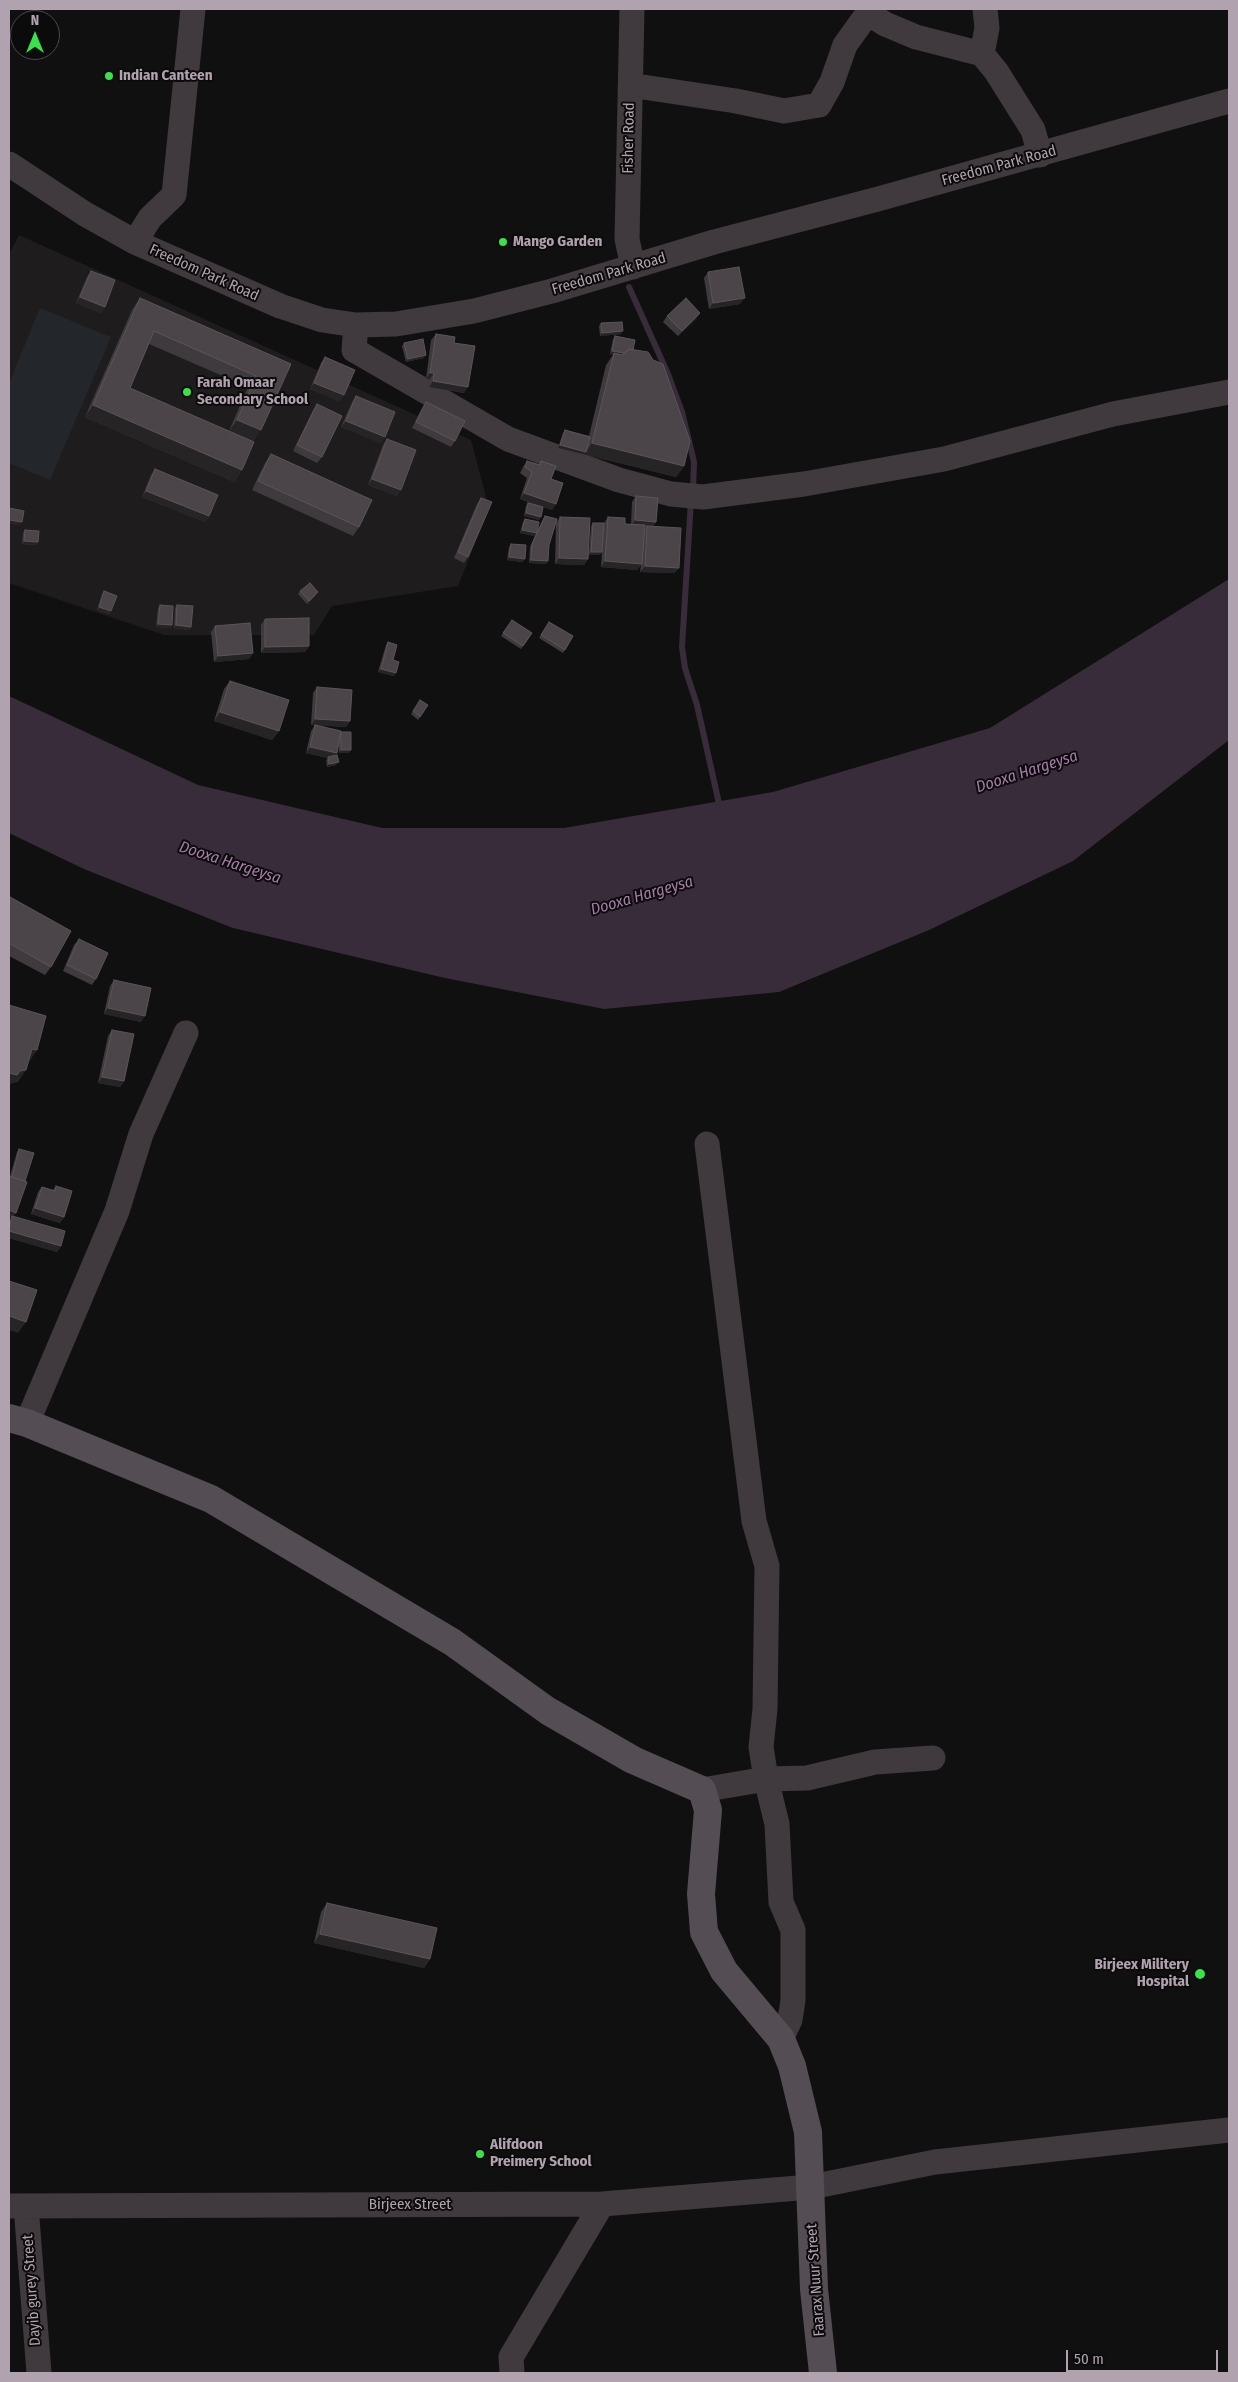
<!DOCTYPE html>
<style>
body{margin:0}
#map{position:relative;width:1238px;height:2382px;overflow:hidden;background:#111010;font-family:"Fira Sans Condensed",sans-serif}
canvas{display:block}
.frame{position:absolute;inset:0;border:10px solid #b1a2af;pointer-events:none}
.north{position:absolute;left:10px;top:10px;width:50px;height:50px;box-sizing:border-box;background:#0c0b0b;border:1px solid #4e474d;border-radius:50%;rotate:0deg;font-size:14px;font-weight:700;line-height:20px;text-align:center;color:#b1a2af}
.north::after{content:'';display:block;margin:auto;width:18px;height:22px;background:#37e24b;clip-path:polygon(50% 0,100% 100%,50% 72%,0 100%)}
.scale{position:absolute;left:1066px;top:2350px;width:152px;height:22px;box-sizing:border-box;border:2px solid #b1a2af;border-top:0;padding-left:6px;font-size:15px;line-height:18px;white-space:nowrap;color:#b1a2af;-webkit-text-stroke:4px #0c0b0b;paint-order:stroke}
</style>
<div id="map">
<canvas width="1238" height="2382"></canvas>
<div class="frame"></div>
<div class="north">N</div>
<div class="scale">50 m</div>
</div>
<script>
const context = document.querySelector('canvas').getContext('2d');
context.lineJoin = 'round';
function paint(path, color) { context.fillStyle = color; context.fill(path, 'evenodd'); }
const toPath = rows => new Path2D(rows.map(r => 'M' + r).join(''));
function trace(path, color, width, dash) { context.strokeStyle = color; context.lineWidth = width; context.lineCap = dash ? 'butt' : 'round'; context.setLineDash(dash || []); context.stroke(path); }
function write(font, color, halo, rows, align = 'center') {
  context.font = font + ' "Fira Sans Condensed",sans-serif'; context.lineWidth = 4; context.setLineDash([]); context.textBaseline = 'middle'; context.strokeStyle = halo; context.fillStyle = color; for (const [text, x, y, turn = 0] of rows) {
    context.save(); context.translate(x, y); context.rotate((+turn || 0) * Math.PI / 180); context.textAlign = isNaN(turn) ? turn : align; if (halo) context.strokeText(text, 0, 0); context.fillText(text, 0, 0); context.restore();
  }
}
paint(toPath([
 [19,235,471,440,489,508,458,586,332,606,314,635,164,635,9,583,9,254]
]), '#1e1c1d');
paint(toPath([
 [40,308,111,337,50,480,9,463,9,383]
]), '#23262a');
paint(toPath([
 [1229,579,1229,740,1073,861,929,930,779,992,604,1009,445,978,233,928,84,869,9,833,9,696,198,785,382,828,564,828,773,792,990,728]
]), '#392c3a');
trace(toPath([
 [629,287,668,374,682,412,694,462,693,491],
 [691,500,682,647,685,668,697,705,720,808]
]), '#392c3a', 6);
trace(toPath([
 [632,9,627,239,633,267],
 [868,13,885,24,916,37,982,54,996,71,1033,130,1040,155],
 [982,54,987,28,985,9],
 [630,89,643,87,736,101,784,111,819,105,832,82,845,45,868,13,868,9],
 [9,164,85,214,135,242,280,306,322,320,356,325,396,324,474,311,552,291,714,242,878,199,1229,101],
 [135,242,150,218,174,195,193,9],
 [356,325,354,350,508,439,619,480,671,494,703,497,804,484,944,459,1113,414,1229,392],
 [27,1423,117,1211,141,1134,186,1033],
 [702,1790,766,1779,761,1747,765,1709,767,1566,754,1521,707,1144],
 [781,2039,790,2020,793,2000,793,1930,781,1902,777,1824,766,1779,807,1778,875,1762,933,1758],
 [9,2206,602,2204,811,2187,935,2162,1229,2130],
 [26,2206,39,2373],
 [512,2373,511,2357,602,2204]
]), '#403a3e', 25);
trace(toPath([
 [9,1418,27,1423,211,1499,452,1642,548,1711,633,1760,702,1790,708,1810,701,1894,704,1932,724,1971,781,2039,792,2066,808,2132,814,2289,823,2373]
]), '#544d53', 28);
paint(toPath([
 [91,271,105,307,101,313,76,303,87,277],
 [708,272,740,304,709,309,704,278],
 [140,298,291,364,229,431,248,387,149,344,130,388,242,470,234,482,85,417,132,310],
 [667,316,696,319,678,336,663,322],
 [601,323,621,334,600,336,599,326],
 [436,334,454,343,464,393,429,387,430,379,426,379,431,340],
 [615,336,633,350,684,466,676,477,558,448,563,433,565,430,589,436,606,365,613,355,610,354,613,339],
 [404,343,424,358,406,362,402,346],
 [325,357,344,395,339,401,310,389,321,363],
 [356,396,381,443,341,427,352,402],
 [426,402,455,441,451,447,412,428,422,408],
 [317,404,322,457,317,463,293,451,313,410],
 [387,439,397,496,368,485,383,445],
 [271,454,359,527,353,536,252,490,265,463],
 [527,461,538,465,541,461,551,479,556,504,552,510,543,507,539,520,524,516,526,506,528,503,535,505,520,499,527,478,520,473,523,467],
 [155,469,209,516,205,522,142,497,151,475],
 [636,496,656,522,653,526,679,568,674,573,640,572,641,565,637,570,601,567,604,523,608,517,625,524,631,524,632,502],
 [481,498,468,557,464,563,454,558,477,504],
 [545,516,549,545,546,564,529,563,530,547,536,533,534,536,520,533,523,522,525,519,537,532],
 [560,517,588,559,584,565,555,564,556,523],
 [593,523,600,555,589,555,591,526],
 [25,530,38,542,36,545,22,544,23,533],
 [511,544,523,562,507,560,509,547],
 [104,591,111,611,109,614,97,610,102,594],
 [300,591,316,595,307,604,298,594],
 [160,605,172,625,170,628,156,627,158,608],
 [177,605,191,627,189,630,174,628,175,608],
 [265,619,309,646,305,652,261,653,261,625],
 [512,620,532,633,521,649,501,636],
 [549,622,573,636,563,653,539,638],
 [215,626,253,653,249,659,214,662,211,632],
 [388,642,393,660,394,676,378,672,386,645],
 [230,681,279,731,272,740,214,721,224,689],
 [317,687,350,721,346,727,311,725,313,693],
 [420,700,428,705,418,720,411,714],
 [315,725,341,732,349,753,339,753,339,742,334,756,336,765,327,767,326,760,328,758,306,753,311,731],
 [9,898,51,967,45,975,9,956],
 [79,939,96,979,92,985,63,971,74,945],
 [114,980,141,1022,104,1014,110,986],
 [112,1030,124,1081,120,1087,98,1083,108,1036],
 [19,1149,16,1213,13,1216,61,1246,57,1252,9,1238,9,1222,11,1218,10,1176,17,1152],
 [56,1186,64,1217,60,1223,31,1214,38,1192,42,1187,53,1190],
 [327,1903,430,1959,424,1968,314,1943,321,1912]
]), '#3f3a3e');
paint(toPath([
 [80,297,105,307,101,313,76,303],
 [745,298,740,304,709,309,713,303],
 [700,313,696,319,678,336,682,331],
 [623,331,621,334,600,336,602,333],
 [612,351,632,355,630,358,614,353,613,355,610,354],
 [426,355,424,358,406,362,408,359],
 [430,373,434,373,430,379,426,379],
 [433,381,468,387,464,393,429,387],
 [314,383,344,395,339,401,310,389],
 [93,405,242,470,234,482,85,417],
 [237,420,261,430,253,442,229,431],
 [346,421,385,437,381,443,341,427],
 [592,443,684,466,676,477,558,448,560,445,586,452],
 [372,479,401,490,397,496,368,485],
 [146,491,209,516,205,522,142,497],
 [524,493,556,504,552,510,520,499],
 [526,513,541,517,539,520,524,516],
 [9,520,22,522,20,525,9,524],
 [635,520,656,522,652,528,647,526,646,527,631,526],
 [522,530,537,533,534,536,520,533],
 [24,541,38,542,36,545,22,544],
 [591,552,602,552,600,555,589,555],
 [509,557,525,559,523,562,507,560],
 [559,558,588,559,584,565,555,564],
 [531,560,548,561,546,564,529,563],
 [605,561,642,564,637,570,601,567],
 [645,566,679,568,674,573,640,572],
 [99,607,111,611,109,614,97,610],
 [158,624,172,625,170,628,156,627],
 [176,625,191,627,189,630,174,628],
 [309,646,305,652,261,653,265,647],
 [253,653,249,659,214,662,218,656],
 [381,669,396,673,394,676,378,672],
 [220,712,279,731,272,740,214,721],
 [315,719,350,721,346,727,311,725],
 [310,747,337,753,332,759,306,753],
 [341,750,351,750,349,753,339,753],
 [339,762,336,765,327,767,329,764],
 [108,1008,145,1016,141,1022,104,1014],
 [32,1049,37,1050,29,1062],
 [26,1070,18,1082,12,1083,9,1086,9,1073],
 [102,1077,124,1081,120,1087,98,1083],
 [35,1208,64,1217,60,1223,31,1214],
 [9,1210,16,1213,12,1218,12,1216,11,1218,9,1218],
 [9,1231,61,1246,57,1252,9,1238],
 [9,1316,26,1322,18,1333,9,1330],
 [320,1934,430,1959,424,1968,314,1943]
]), '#272426');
const building = toPath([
 [739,267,745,298,713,303,708,272,739,267],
 [91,271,115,280,105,307,80,297,91,271],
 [140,298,291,364,261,430,237,420,256,376,154,331,130,388,254,442,242,470,93,405,140,298],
 [686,298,700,313,682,331,667,316,686,298],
 [622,322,623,331,602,333,601,323,622,322],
 [436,334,455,337,454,343,475,346,468,387,433,381,434,373,430,373,436,334],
 [615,336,635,340,633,350,629,349,624,353,612,351,615,336],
 [423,339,426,355,408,359,404,343,423,339],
 [629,349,648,352,653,360,663,364,690,441,684,466,592,443,614,353,622,355,629,349],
 [325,357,355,370,344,395,314,383,325,357],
 [356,396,395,412,385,437,346,421,356,396],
 [426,402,465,421,455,441,416,422,426,402],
 [317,404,342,416,322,457,297,445,317,404],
 [565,430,590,437,586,452,560,445,565,430],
 [387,439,416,450,401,490,372,479,387,439],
 [271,454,372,500,359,527,258,481,271,454],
 [527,461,540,465,541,461,556,466,551,479,563,483,556,504,524,493,532,472,525,467,527,461],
 [155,469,218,495,209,516,146,491,155,469],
 [636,496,658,498,656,522,635,520,636,496],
 [481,498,492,502,468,557,458,552,481,498],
 [528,503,543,507,541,517,526,513,528,503],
 [9,508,24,511,22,522,9,520,9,508],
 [545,516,557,519,549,545,548,561,531,560,532,544,545,516],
 [560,517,590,518,588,559,559,558,560,517],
 [608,517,625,518,625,524,645,525,642,564,605,561,608,517],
 [525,519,539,522,537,533,522,530,525,519],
 [593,523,604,523,602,552,591,552,593,523],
 [647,526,681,528,679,568,645,566,647,526],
 [25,530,39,531,38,542,24,541,25,530],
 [511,544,526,545,525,559,509,557,511,544],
 [310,583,318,592,309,601,300,591,310,583],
 [104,591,117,596,111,611,99,607,104,591],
 [160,605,173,606,172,625,158,624,160,605],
 [177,605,193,606,191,627,176,625,177,605],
 [309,618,309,646,265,647,265,619,309,618],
 [512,620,532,633,523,646,503,633,512,620],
 [549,622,573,636,565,650,541,635,549,622],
 [250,623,253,653,218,656,215,626,250,623],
 [388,642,397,645,393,660,399,662,396,673,381,669,388,642],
 [230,681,289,700,279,731,220,712,230,681],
 [317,687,352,690,350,721,315,719,317,687],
 [420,700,428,705,420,717,413,711,420,700],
 [315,725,341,731,337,753,310,747,315,725],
 [341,732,351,732,351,750,341,750,341,732],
 [337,755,339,762,329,764,328,757,337,755],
 [10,897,71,931,51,967,9,943,9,899,10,897],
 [79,939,108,953,96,979,67,965,79,939],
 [114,980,151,988,145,1016,108,1008,114,980],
 [9,1005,46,1016,37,1050,32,1049,26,1070,20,1071,17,1075,9,1073,9,1005],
 [112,1030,134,1034,124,1081,102,1077,112,1030],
 [19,1149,34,1153,25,1181,12,1177,19,1149],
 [9,1176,27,1182,16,1213,9,1210,9,1176],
 [56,1186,72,1191,64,1217,35,1208,42,1187,55,1191,56,1186],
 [12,1216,65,1231,61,1246,9,1231,12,1216],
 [9,1281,37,1290,26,1322,9,1316,9,1281],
 [327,1903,437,1928,430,1959,320,1934,327,1903]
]);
paint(building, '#4b454a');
trace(building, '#5b545a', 1);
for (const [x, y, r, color] of [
 [109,76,5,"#37e24b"],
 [503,242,5,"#37e24b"],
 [187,392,5,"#37e24b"],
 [1200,1974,6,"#37e24b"],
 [480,2154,5,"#37e24b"]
]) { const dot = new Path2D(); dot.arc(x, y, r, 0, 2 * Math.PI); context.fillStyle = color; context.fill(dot); trace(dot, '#0c0b0b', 2); }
write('bold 15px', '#b1a2af', '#0c0b0b', [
 ["Indian Canteen",119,76],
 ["Mango Garden",513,242],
 ["Farah Omaar",197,383],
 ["Secondary School",197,400],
 ["Birjeex Militery",1189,1965,"right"],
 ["Hospital",1189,1982,"right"],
 ["Alifdoon",490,2145],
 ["Preimery School",490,2162]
], 'left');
write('15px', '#b1a2af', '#0c0b0b', [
 ["Fisher Road",629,138,-89],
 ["Freedom Park Road",999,166,-15],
 ["Freedom Park Road",204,273,24],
 ["Freedom Park Road",609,274,-16],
 ["Birjeex Street",410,2205],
 ["Faarax Nuur Street",816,2280,-94],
 ["Dayib gurey Street",32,2290,-94]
]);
write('italic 16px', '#a67baa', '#0c0b0b', [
 ["Dooxa Hargeysa",1027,772,-18],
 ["Dooxa Hargeysa",230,863,18],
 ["Dooxa Hargeysa",642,896,-16]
]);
</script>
